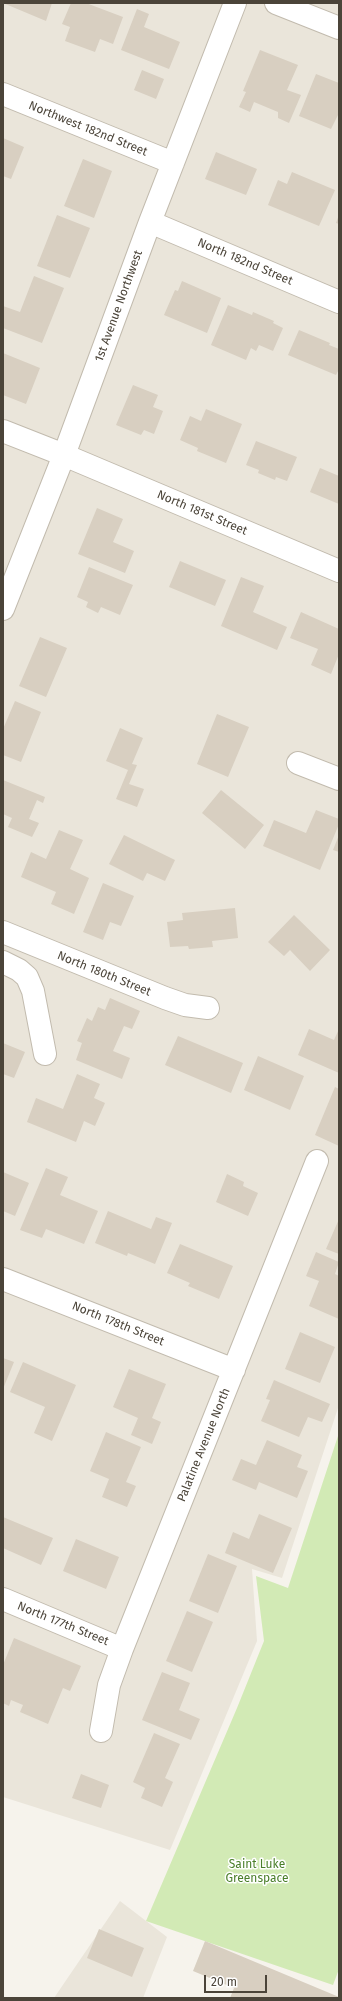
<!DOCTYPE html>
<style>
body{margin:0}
#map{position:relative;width:342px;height:2001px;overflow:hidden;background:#f6f3ec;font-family:"Fira Sans",sans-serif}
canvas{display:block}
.frame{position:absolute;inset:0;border:4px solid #4b4439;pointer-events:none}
.scale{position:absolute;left:204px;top:1975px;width:63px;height:18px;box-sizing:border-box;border:2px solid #4b4439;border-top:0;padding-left:5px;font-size:12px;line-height:14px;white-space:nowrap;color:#4b4439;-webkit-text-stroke:3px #fff;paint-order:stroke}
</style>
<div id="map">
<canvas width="342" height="2001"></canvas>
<div class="frame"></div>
<div class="scale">20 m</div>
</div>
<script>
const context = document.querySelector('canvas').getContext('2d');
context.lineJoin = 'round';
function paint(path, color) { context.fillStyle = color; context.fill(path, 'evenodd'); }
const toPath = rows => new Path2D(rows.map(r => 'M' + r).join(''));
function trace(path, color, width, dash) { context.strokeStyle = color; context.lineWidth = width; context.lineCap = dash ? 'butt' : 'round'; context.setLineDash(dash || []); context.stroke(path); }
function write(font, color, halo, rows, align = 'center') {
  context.font = font + ' "Fira Sans",sans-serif'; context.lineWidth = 3; context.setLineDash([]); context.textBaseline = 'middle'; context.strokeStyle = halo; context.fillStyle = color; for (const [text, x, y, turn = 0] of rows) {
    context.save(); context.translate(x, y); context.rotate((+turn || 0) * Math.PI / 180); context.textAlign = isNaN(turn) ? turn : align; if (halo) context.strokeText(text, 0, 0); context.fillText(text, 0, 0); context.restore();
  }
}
paint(toPath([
 [3,3,339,3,339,1405,282,1578,252,1569,257,1641,170,1850,3,1797],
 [120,1901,167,1937,143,1998,54,1998]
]), '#eae5da');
paint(toPath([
 [339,1433,339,1969,333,1985,146,1921,237,1708,264,1641,256,1576,288,1588]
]), '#d2eab5');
paint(toPath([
 [3,3,52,3,46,21],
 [71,3,86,3,123,17,113,44,100,39,95,52,65,41,70,27,62,24],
 [137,9,149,14,144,27,180,42,169,69,121,50],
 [260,50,298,65,287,90,301,95,289,123,278,118,278,112,254,102,250,112,239,107,246,92,243,91],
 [142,70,164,79,156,99,134,90],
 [316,74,339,83,339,113,331,129,299,116],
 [3,138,24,147,11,179,3,176],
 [216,152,257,169,246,195,205,179],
 [83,159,112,171,94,218,64,206],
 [292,172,335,190,319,226,268,205,278,180,287,184],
 [57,215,90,228,70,278,37,266],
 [339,215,339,224,336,223],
 [34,276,64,288,42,343,3,328,3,306,20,312],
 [182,281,221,298,207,333,164,315,175,290,178,291],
 [228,305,252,315,253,312,274,321,273,323,283,328,273,351,259,345,256,351,251,348,246,360,211,345],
 [299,330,330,343,329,345,339,349,339,369,336,375,288,355],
 [3,353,40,368,26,404,3,395],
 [133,385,158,395,153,407,163,411,154,434,144,430,141,435,116,425],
 [206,409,242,424,226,463,197,451,198,448,180,440,190,416,201,421],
 [256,441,297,457,287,481,276,477,275,480,258,473,259,470,246,465],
 [320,468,339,476,339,504,310,492],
 [97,508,123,519,113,542,134,551,125,573,78,554],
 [180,561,226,580,215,606,169,587],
 [89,567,133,585,120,615,101,607,98,613,86,607,88,602,77,597],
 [241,577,264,586,253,612,287,627,277,650,221,626],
 [301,612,339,629,339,654,331,674,311,665,318,649,290,638],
 [40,637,67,648,46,697,19,686],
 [15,701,41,712,21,762,3,755,3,729],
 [217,714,249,727,228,777,197,764],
 [120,728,143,738,132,764,137,765,129,784,144,789,137,807,116,799,128,770,106,761],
 [3,780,45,797,43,803,37,800,29,819,39,823,32,837,8,827,12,818,3,814],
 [221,790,264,825,245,849,202,813],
 [316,810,339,819,339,824,320,870,263,846,274,820,306,833],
 [59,830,83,840,70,869,89,878,74,914,51,904,56,892,21,877,31,852,46,859],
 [124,835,175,860,165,881,147,873,143,881,109,864],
 [339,835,339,852,333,850],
 [103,883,134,896,121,926,110,922,103,940,83,932],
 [235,908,238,938,212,941,213,947,189,949,188,946,170,947,167,922,183,920,182,913],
 [294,915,330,950,310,971,290,950,284,956,268,942],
 [110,998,140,1011,132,1029,124,1026,113,1051,130,1058,122,1079,76,1060,82,1043,77,1041,87,1018,92,1021,98,1007,105,1010],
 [309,1029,334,1040,339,1029,339,1073,298,1055],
 [178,1036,243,1063,231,1093,165,1065],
 [3,1043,25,1052,14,1078,3,1074],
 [258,1056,304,1076,290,1110,244,1090],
 [77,1074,100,1084,94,1098,105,1103,95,1126,84,1121,76,1142,27,1122,36,1098,63,1109],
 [335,1087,339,1089,339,1146,315,1135],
 [46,1168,68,1177,60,1195,98,1211,84,1244,46,1229,42,1238,20,1230],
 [3,1172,29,1183,15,1216,3,1211],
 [227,1174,244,1182,243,1186,258,1193,248,1216,216,1202],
 [108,1211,151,1229,156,1217,172,1223,155,1264,128,1253,127,1256,95,1243],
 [339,1219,339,1254,326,1249],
 [180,1244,233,1266,219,1299,188,1286,190,1283,167,1273],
 [316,1252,339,1262,335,1274,339,1276,339,1319,309,1306,319,1281,306,1276],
 [300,1332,335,1347,320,1383,285,1369],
 [3,1358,14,1362,3,1389],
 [23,1362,76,1385,52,1441,34,1433,45,1407,10,1392],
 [129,1369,166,1384,152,1418,161,1422,152,1444,131,1435,138,1418,113,1407],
 [274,1380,330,1404,322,1422,308,1417,299,1437,261,1421,270,1400,266,1399],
 [106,1432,141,1447,126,1482,136,1486,127,1507,102,1497,109,1479,90,1471],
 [267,1440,302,1455,297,1467,308,1471,297,1498,259,1482,256,1490,232,1480,241,1459,256,1465],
 [259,1514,292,1528,273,1573,225,1553,233,1532,249,1539],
 [3,1517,53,1538,41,1565,3,1548],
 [76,1539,119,1557,106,1589,63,1571],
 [208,1554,237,1566,218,1613,189,1601],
 [187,1611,213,1622,192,1672,166,1661],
 [14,1638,81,1666,70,1691,63,1688,48,1724,20,1712,23,1705,11,1700,9,1706,3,1703,3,1665],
 [162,1672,190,1683,179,1710,200,1719,191,1740,142,1720],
 [154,1733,180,1744,165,1778,173,1782,162,1807,141,1798,145,1788,133,1782],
 [81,1774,109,1785,101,1808,72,1798],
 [99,1929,144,1948,132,1977,87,1958],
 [205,1941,339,1997,339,1998,230,1998,234,1988,193,1971]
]), '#d8cfc1');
const minor = toPath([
 [276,3,339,28],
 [3,94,173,163],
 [150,222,339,302],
 [3,431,64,455,339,571],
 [3,609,64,455,150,222,235,3],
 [298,763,339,779],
 [3,932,165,998,185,1005,208,1008],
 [3,962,19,970,27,977,33,991,45,1054],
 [3,1279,234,1370],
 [3,1599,122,1649],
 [101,1731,109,1685,122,1649,317,1161]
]);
trace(minor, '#c2bbae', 24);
trace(minor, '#fff', 22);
write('12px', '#4b4439', '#fff', [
 ["Northwest 182nd Street",88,129,22],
 ["North 182nd Street",245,262,23],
 ["1st Avenue Northwest",119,306,-70],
 ["North 181st Street",202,513,23],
 ["North 180th Street",104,974,22],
 ["North 178th Street",118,1324,22],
 ["Palatine Avenue North",204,1445,-68],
 ["North 177th Street",63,1624,22]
]);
write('12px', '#4a7f2a', '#fff', [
 ["Saint Luke",257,1865],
 ["Greenspace",257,1879]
]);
</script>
